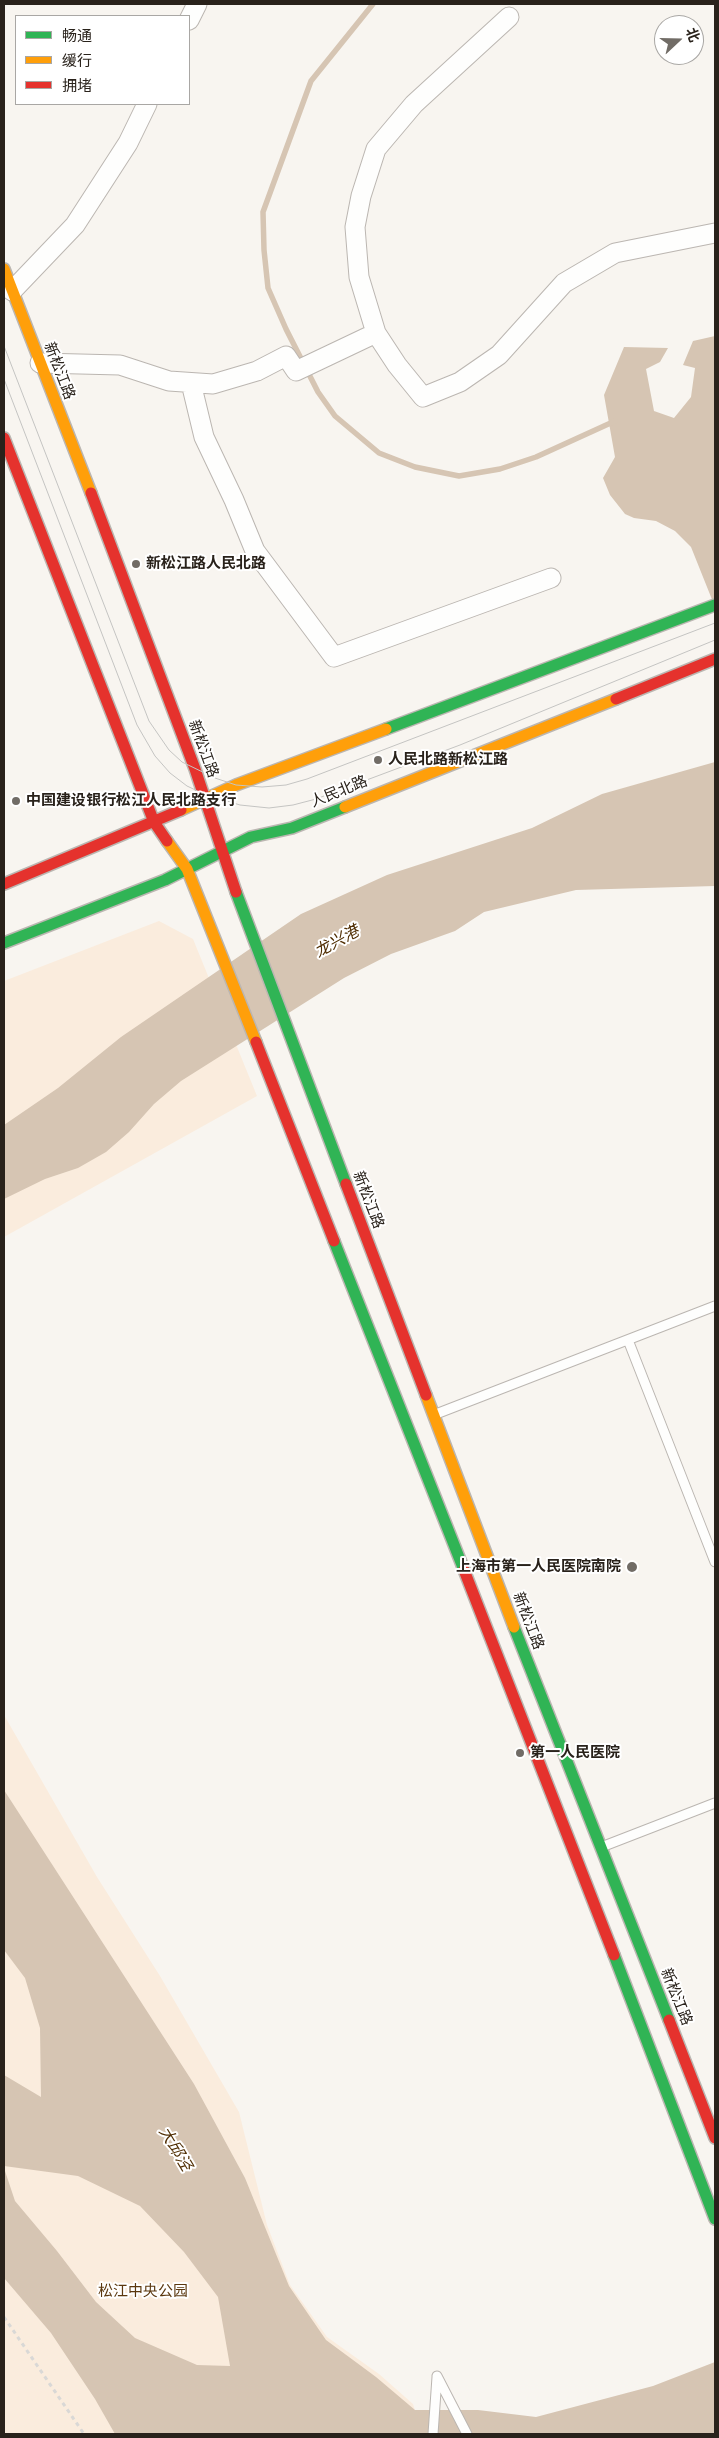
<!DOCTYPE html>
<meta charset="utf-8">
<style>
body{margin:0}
#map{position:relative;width:719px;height:2438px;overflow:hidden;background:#f8f5f0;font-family:"Fira Sans","Noto Sans SC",sans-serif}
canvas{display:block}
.frame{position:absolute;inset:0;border:5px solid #29221b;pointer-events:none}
.legend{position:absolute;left:15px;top:15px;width:175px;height:90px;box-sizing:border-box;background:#fff;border:1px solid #a9a7a4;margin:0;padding:6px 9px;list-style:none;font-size:15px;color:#29221b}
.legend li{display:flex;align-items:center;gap:10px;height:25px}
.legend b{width:25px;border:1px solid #a9a7a4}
.north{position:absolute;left:654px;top:15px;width:50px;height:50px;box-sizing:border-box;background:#fff;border:1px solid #a9a7a4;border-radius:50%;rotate:69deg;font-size:14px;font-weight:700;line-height:20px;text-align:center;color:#29221b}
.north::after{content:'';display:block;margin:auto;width:18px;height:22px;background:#716c66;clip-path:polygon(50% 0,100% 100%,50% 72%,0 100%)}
</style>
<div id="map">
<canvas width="719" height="2438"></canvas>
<div class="frame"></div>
<ul class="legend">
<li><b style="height:6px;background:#30b455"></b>畅通</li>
<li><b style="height:6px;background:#ff9f0a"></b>缓行</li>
<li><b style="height:6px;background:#e5322d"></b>拥堵</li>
</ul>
<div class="north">北</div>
</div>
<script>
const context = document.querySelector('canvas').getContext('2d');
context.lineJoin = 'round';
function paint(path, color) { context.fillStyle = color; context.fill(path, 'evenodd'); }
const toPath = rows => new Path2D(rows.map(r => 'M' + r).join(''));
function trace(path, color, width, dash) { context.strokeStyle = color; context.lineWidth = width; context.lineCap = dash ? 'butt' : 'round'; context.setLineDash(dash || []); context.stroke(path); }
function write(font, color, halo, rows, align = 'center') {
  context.font = font + ' "Fira Sans","Noto Sans SC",sans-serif'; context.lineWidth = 4; context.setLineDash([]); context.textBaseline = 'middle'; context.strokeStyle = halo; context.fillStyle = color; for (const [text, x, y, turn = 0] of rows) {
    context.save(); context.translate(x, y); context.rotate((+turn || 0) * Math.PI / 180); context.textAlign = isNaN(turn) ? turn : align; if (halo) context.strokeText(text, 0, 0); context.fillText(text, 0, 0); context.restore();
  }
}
paint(toPath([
 [159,921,193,939,257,1096,4,1237,4,981],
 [4,1715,97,1877,160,1976,239,2112,267,2225,290,2285,327,2337,379,2374,413,2404,422,2434,4,2434]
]), '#faecdd');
paint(toPath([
 [715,336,715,607,691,547,675,531,656,521,634,518,625,514,610,495,603,478,615,457,604,395,624,347,668,348,660,362,646,369,654,411,674,418,691,397,695,368,683,365,693,341],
 [715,762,715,886,576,890,484,912,455,931,391,954,344,978,181,1081,154,1104,129,1132,106,1152,78,1168,45,1179,4,1199,4,1125,58,1088,121,1037,301,914,387,875,532,828,602,794],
 [4,1790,194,2084,245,2178,289,2286,326,2340,376,2377,415,2410,478,2410,536,2417,653,2386,715,2362,715,2434,115,2434,95,2399,51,2333,4,2278,4,2168,15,2201,57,2251,96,2302,135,2338,197,2365,230,2366,218,2297,184,2252,140,2206,78,2176,4,2166,4,2075,41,2097,40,2028,25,1978,4,1950]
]), '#d6c5b3');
trace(toPath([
 [373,4,311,81,263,212,264,250,268,288,286,329,318,392,335,416,379,453,415,467,459,476,500,469,536,457,615,421]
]), '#d6c5b3', 5.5);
const lane = toPath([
 [628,1340,715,1562],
 [436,1414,715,1306],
 [604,1846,715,1803],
 [437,2376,467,2434],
 [433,2434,437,2377]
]);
const street = toPath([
 [189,20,197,4],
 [12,291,75,225,128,143,147,104],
 [376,333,359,277,355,227,361,196,376,149,414,104,509,17],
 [40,363,120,365,169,381,213,384,257,371,286,356,296,371,376,333,397,365,423,397,460,382,499,355,564,283,615,253,715,233],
 [191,383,204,437,234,500,255,551,334,657,551,578]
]);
const fast = toPath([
 [386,729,715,605],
 [236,892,346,1184],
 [4,943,165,880,251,837,292,828,345,807],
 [334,1241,464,1570],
 [514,1627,669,2020],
 [614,1955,715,2219]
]);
const slow = toPath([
 [4,269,91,493],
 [345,807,616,699],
 [181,810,236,785,386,729],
 [167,841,187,869,256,1042],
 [426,1395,514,1627]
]);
const jam = toPath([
 [4,438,154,822,167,841],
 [91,493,195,769,236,892],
 [616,699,715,659],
 [4,884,181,810],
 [256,1042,334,1241],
 [346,1184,426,1395],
 [464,1570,614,1955],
 [669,2020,715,2138]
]);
trace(lane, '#bbb6b1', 11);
trace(street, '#bbb6b1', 21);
trace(fast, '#bbb6b1', 14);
trace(slow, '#bbb6b1', 14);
trace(jam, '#bbb6b1', 14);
trace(toPath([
 [4,2317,84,2434]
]), '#d9d8d6', 3, [4, 4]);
trace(lane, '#fefefd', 9);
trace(street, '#fefefd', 19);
trace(fast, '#30b455', 11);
trace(slow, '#ff9f0a', 11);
trace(jam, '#e5322d', 11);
trace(toPath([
 [4,346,149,721,169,750,182,762,215,778,236,785,262,787,286,785,307,779,715,623],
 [4,379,137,725,155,756,170,773,187,786,204,794,240,805,269,808,293,805,316,799,460,745,715,640]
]), '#c4c4c2', 1);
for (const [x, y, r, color] of [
 [136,564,5,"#716c66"],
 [378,760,5,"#716c66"],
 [16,801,5,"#716c66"],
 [632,1567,6,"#716c66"],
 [520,1753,5,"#716c66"]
]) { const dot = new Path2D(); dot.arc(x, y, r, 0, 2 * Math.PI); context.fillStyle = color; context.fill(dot); trace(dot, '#fff', 2); }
write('15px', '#29221b', '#fff', [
 ["新松江路",59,371,69],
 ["新松江路",203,749,70],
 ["人民北路",339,792,-22],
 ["新松江路",368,1200,69],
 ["新松江路",528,1621,69],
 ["新松江路",676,1997,68]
]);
write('bold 15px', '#29221b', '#fff', [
 ["新松江路人民北路",146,564],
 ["人民北路新松江路",388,760],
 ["中国建设银行松江人民北路支行",26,801],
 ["上海市第一人民医院南院",621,1567,"right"],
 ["第一人民医院",530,1753]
], 'left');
write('15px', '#5b380f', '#fff', [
 ["松江中央公园",143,2292]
]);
write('italic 16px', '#502e03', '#fff', [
 ["龙兴港",337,942,-29],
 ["大邱泾",175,2149,59]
]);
</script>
